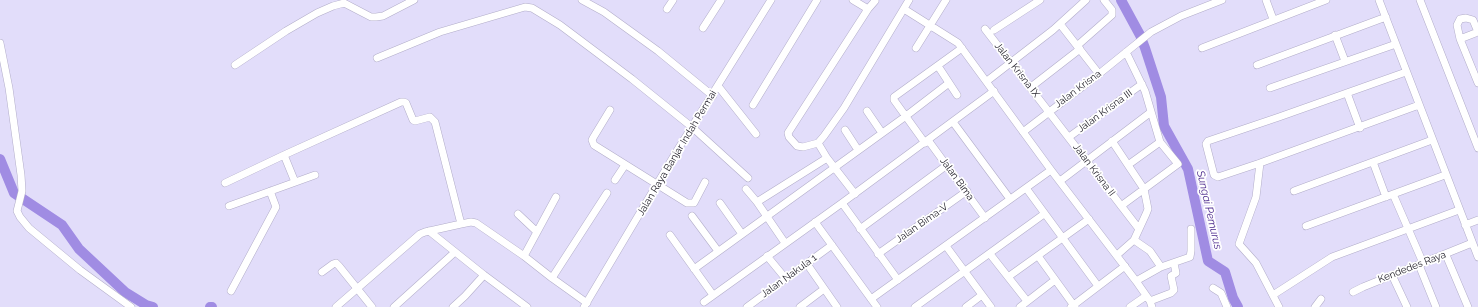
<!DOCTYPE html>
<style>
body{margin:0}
canvas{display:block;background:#e2ddfa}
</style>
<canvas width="1478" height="307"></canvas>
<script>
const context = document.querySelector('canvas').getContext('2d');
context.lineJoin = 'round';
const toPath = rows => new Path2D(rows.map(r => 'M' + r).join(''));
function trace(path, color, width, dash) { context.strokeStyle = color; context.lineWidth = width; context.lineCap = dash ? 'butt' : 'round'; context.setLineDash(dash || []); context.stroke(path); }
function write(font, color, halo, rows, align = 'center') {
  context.font = font + ' Raleway,sans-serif'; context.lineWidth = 3.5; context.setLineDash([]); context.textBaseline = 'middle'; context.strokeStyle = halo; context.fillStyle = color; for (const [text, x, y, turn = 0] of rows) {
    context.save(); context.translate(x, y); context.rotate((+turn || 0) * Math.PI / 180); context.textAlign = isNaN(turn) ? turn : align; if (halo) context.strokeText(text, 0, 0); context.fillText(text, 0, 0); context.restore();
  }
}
trace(toPath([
 [1121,0,1140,35,1145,48,1161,97,1164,126,1188,169,1208,261,1225,272,1233,298,1238,307],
 [0,159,14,193,62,225,79,249,125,292,146,305,153,307],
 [210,307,212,307]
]), '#a08ce3', 10);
const minor = toPath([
 [582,0,604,12,658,51,713,96],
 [853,0,868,9],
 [1266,0,1273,19],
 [1379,0,1478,257],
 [1420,0,1478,148],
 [875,1,868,9,788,133,789,137,797,146,803,147,818,143,824,136,844,108,909,0],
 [667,9,673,0],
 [904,9,958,43,1051,170,1136,281,1150,301,1152,307],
 [1060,24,1099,74],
 [703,28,721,0],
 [985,29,1139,229],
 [994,30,1040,0],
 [1478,32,1460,39,1478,83],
 [1335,35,1345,61],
 [1460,39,1457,25,1460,19,1466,18,1473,20,1478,32],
 [0,43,9,88,21,175,22,191,17,211,20,217,29,228,80,270,131,307],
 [1078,45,1112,15,1112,10,1104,0],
 [916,48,946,0],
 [1202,48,1326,0],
 [377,58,440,32,525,7,532,8,560,25,632,79,693,128,748,178],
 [235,65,286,31,317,13,333,6,344,3,371,17,376,17,383,16,414,0],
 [1257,65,1386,17],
 [938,66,957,95],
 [1406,72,1279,117,1208,141,1206,144,1214,175,1218,177,1260,163,1419,105],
 [987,81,1053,30,1086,0],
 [718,86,756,134],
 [1031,87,1080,49],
 [1270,88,1396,44],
 [1347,93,1360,128],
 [753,105,817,0],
 [610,110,593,138,592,140,594,145,687,203,694,203,705,182],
 [867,111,882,133],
 [953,122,1010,199],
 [845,130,858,150],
 [1023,132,1099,74,1151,32,1181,16,1222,0],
 [1069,137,1142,84],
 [928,140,985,218],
 [1112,141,1144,189,1148,209,1146,214,1134,240,1117,255],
 [818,143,827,158,855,194],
 [925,143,894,100,894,97,962,48],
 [284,155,295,182],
 [1373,162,1386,197],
 [1260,163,1256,197,1239,244,1256,263,1279,307],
 [1128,165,1160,142],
 [615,180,625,165],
 [1060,181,1151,112],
 [225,183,284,155,401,102,404,102,406,103,413,120,415,121,430,117,435,122,461,224],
 [1026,188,1098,286],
 [746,189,757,202,785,243],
 [1294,191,1432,140],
 [1393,194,1423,263],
 [556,197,524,256,552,278,587,303],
 [757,202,827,158],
 [720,203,742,234],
 [842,203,898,280],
 [229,206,315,175],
 [1121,206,1178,164,1160,142,1145,91,1126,52],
 [518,214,536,231],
 [692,216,718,251],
 [815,222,877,307],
 [1465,225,1478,220],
 [1306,226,1445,175],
 [860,229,947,165],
 [429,231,484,275,527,307],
 [670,235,713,295],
 [1134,240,1150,251,1161,267],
 [946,246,991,307],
 [878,254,967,191],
 [990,254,1027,301],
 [1446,255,1468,307],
 [767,256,786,279],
 [1038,256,1075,307],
 [807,264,837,307],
 [1419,265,1436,307],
 [694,269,906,116,949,83],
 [322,272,333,264,336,263,339,266,372,307],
 [1392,275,1407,307],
 [1008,277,1089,219],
 [552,278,607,193],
 [1136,281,1161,267,1190,257,1191,251,1191,229],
 [1213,288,1221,293,1227,307],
 [231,291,276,207,270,191],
 [1353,292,1363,287,1472,243],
 [1273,295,1332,257,1459,210],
 [871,299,1051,170],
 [1150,301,1171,293,1174,290,1171,276,1176,273,1174,263],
 [704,302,842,203,994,91],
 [336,307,420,234,425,232,461,224,471,222,476,223,524,256],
 [394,307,455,252],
 [453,307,465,296,484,275],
 [584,307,675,154,771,0],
 [747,307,832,245],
 [800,307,824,289],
 [915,307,1044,214],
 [966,307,982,295],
 [1020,307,1055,280],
 [1071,307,1125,266],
 [1130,307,1146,296],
 [1315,307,1321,299]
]);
trace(minor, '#b2adc9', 8);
trace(minor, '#fff', 7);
write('10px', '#201e28', '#fff', [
 ["Jalan Krisna IX",1017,70,52],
 ["Jalan Krisna",1078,89,-37],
 ["Jalan Krisna III",1105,111,-36],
 ["Jalan Raya Banjar Indah Permai",677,153,-59],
 ["Jalan Krisna II",1094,170,53],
 ["Jalan Bima",957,179,54],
 ["Jalan Bima-V",922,223,-35],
 ["Kendedes Raya",1412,267,-21],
 ["Jalan Nakula 1",789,276,-36]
]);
write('italic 11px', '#4b288c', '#fff', [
 ["Sungai Pemurus",1209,210,77]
]);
</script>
